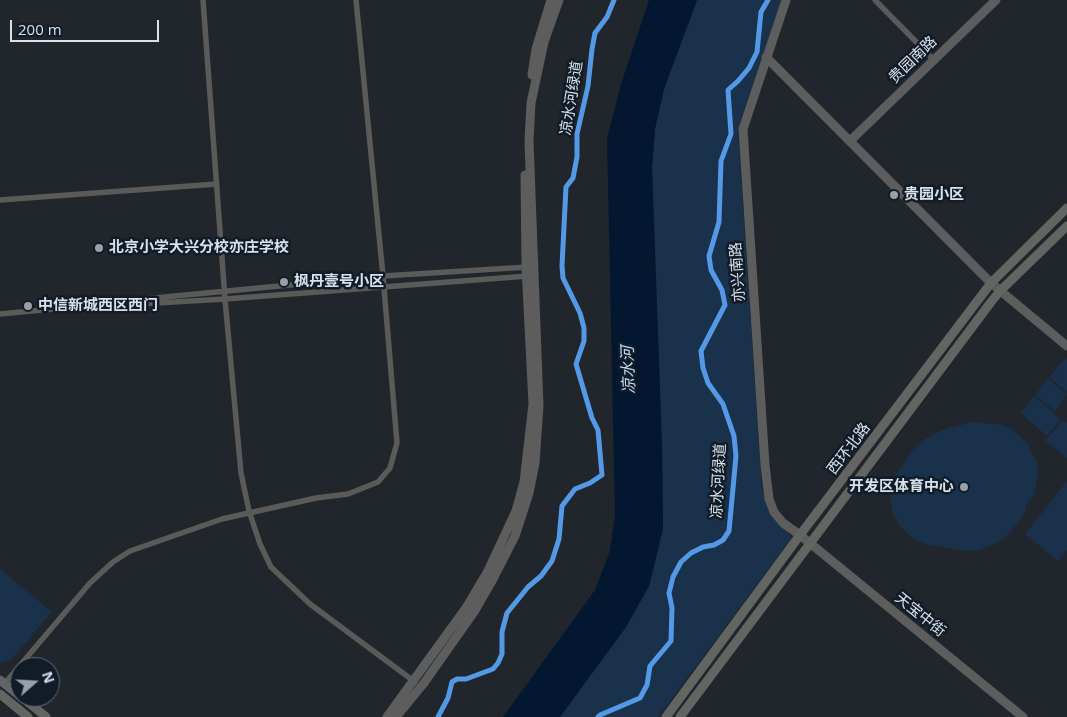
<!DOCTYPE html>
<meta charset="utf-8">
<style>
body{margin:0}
#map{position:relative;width:1067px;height:717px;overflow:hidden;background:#20262c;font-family:"Open Sans",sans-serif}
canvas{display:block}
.north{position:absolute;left:10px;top:657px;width:50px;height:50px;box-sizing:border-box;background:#111c28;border:1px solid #616a75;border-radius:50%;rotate:71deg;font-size:14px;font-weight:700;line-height:20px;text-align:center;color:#d8e0e9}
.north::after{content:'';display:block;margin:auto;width:18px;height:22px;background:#989fa7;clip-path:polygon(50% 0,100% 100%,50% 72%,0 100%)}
.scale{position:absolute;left:10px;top:20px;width:149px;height:22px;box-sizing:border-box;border:2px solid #d8e0e9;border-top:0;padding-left:6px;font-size:15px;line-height:18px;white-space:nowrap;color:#d8e0e9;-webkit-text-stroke:4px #111c28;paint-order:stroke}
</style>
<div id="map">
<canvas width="1067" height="717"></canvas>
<div class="north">N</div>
<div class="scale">200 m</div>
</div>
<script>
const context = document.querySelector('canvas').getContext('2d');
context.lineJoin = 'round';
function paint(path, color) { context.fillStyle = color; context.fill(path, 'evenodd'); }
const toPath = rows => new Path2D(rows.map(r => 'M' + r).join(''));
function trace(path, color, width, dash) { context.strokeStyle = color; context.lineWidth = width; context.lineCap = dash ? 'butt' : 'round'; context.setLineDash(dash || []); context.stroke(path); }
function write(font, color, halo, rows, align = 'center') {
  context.font = font + ' "Open Sans","Noto Sans SC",sans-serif'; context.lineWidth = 5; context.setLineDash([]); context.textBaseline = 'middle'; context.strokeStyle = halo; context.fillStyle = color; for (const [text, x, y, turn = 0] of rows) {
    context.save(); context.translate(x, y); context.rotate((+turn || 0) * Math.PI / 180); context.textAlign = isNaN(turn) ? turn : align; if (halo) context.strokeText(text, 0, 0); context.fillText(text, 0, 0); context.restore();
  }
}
paint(toPath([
 [697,0,783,0,741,118,738,132,762,491,770,514,776,522,788,532,791,539,658,717,560,717,626,627,649,586,663,529,662,445,652,168,655,129,664,89],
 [1065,358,1067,360,1067,392,1049,377],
 [1048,379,1067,394,1055,411,1035,395],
 [1034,396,1061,419,1047,436,1021,413],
 [1063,420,1067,423,1067,458,1045,441],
 [973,422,1003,425,1012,429,1027,443,1037,463,1038,476,1033,497,1026,505,1025,511,1020,521,1003,539,993,545,978,550,966,551,929,545,917,541,910,536,899,525,893,513,891,500,892,486,896,475,913,450,926,438,942,430],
 [1067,481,1067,550,1058,561,1025,534],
 [0,569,52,612,11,660,0,663]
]), '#1a314b');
paint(toPath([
 [649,0,697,0,664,89,655,129,652,168,662,445,663,529,649,586,626,627,560,717,503,717,595,590,610,551,615,514,607,138,622,81]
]), '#031731');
trace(toPath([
 [203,0,225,299,241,473,249,511,260,544,271,567,310,604,415,682],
 [875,0,933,59],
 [0,200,217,184],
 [116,303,123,305,225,299,528,276],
 [0,314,116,303,123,301,383,276,528,267],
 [5,683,90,583,113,562,130,551,222,519,316,498,348,494,378,482,390,468,397,443,383,276,356,0]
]), '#5a5b59', 5.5);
trace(toPath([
 [786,0,743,129,765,465,769,499,774,512,783,523,800,535,1023,717],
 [766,57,991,283,1067,346],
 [532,75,536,49,551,0],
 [850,141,996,0],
 [387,717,466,608,488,571,516,511,524,482,533,404,526,267,525,175],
 [396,717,424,683,474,612,493,579,515,536,529,493,535,463,539,406,529,141,531,103,544,42,559,0]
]), '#5c5d5c', 9);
trace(toPath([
 [0,680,20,696],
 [0,694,28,717],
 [22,697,46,717],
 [666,717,800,535,991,283,1067,208],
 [680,717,991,302,1000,291,1067,226]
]), '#636563', 9);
trace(toPath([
 [438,717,448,698,452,682,457,679,466,679,493,669,498,663,502,654,502,632,507,613,528,587,541,576,552,561,559,539,562,506,575,489,590,483,602,475,598,430,592,418,576,364,584,341,584,328,580,313,563,278,562,266,566,187,573,178,577,157,577,134,588,86,592,49,595,33,607,17,614,0],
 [598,717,600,715,640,698,647,685,650,666,671,641,672,608,669,593,673,577,681,562,691,553,703,547,714,545,723,540,729,531,736,456,734,436,723,404,708,383,703,368,701,351,725,305,722,290,711,270,709,256,719,222,721,161,731,134,728,90,738,81,749,68,757,52,761,12,768,0]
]), '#5399e6', 5);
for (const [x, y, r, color] of [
 [894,195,5,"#989fa7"],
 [99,248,5,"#989fa7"],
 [284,282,5,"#989fa7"],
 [28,306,5,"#989fa7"],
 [964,487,5,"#989fa7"]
]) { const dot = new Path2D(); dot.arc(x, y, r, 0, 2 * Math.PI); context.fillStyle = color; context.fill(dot); trace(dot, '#111c28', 2); }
write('15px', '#d8e0e9', '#111c28', [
 ["贵园南路",913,60,-44],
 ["凉水河绿道",572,98,-81],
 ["亦兴南路",738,272,-94],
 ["西环北路",849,449,-53],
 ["凉水河绿道",719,481,-87],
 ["天宝中街",920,615,39]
]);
write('bold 15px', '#d8e0e9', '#111c28', [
 ["贵园小区",904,195],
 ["北京小学大兴分校亦庄学校",109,248],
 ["枫丹壹号小区",294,282],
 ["中信新城西区西门",38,306],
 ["开发区体育中心",954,487,"right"]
], 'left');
write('italic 16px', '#c2d9f4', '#111c28', [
 ["凉水河",629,370,-92]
]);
</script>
